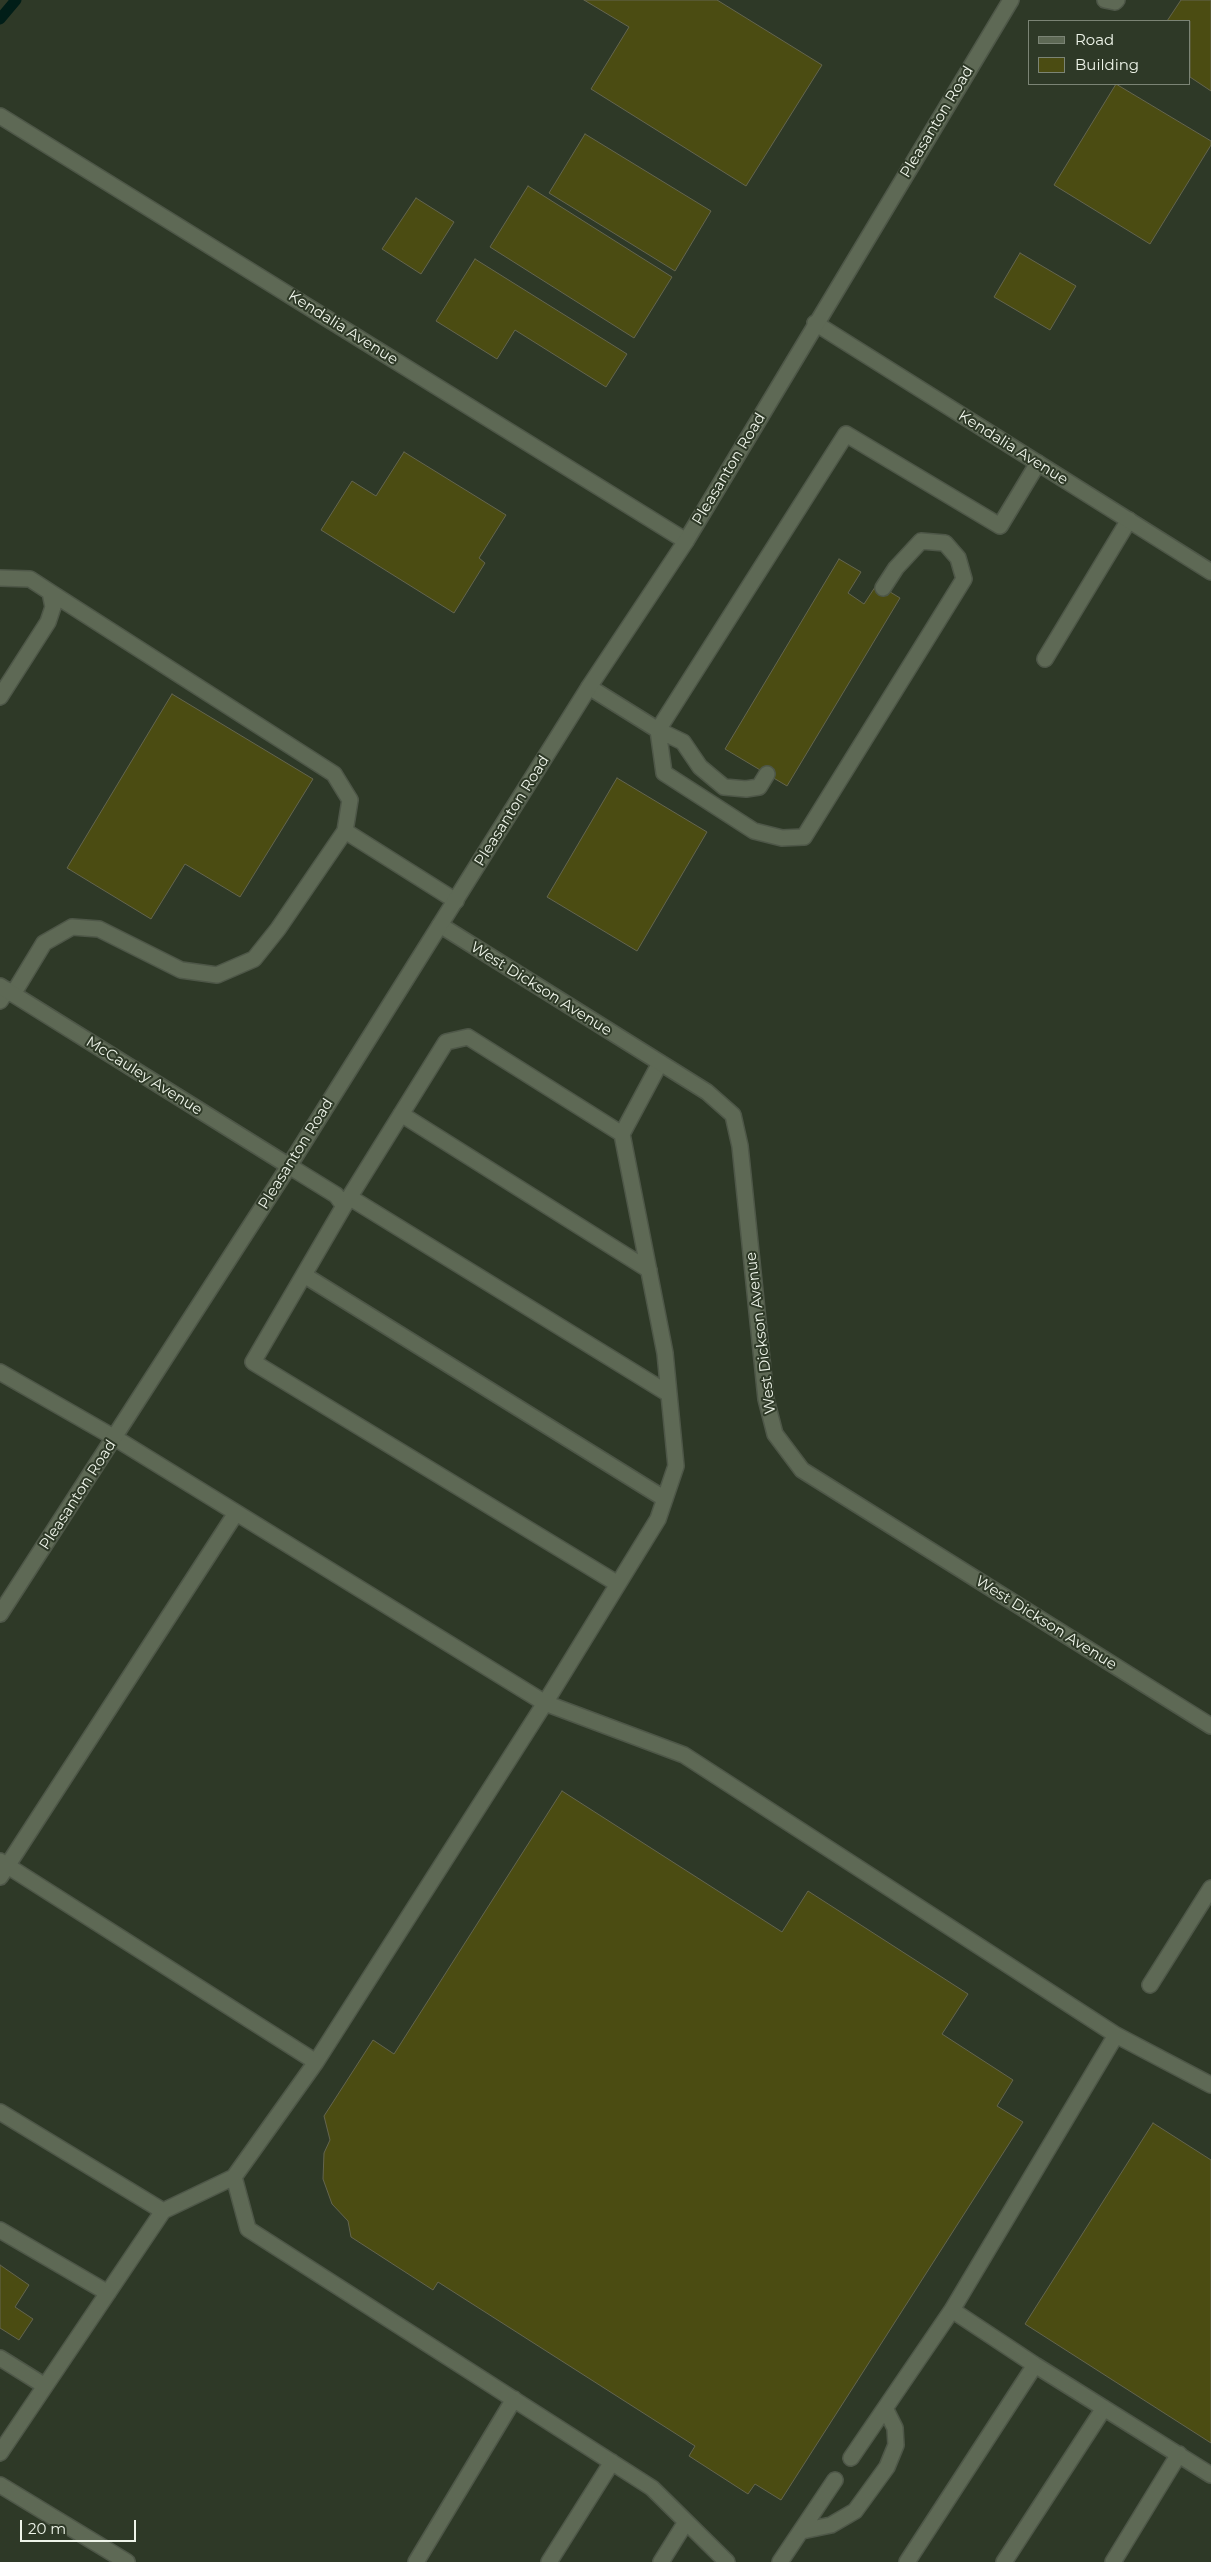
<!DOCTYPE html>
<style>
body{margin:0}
#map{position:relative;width:1211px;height:2562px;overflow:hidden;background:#2e3927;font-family:Montserrat,sans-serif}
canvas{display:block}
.legend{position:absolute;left:1028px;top:20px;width:162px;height:65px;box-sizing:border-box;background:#2e3927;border:1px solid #7b8475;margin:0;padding:6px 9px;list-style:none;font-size:15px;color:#eef4e9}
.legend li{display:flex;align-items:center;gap:10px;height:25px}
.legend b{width:25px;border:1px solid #7b8475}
.scale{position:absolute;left:20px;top:2520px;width:116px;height:22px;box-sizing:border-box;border:2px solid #eef4e9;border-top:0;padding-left:6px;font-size:15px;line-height:18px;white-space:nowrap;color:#eef4e9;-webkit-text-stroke:4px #2e3927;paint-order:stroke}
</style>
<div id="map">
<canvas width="1211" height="2562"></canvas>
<ul class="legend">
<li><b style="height:6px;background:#5e6955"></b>Road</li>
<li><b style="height:14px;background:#4b4c12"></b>Building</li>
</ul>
<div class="scale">20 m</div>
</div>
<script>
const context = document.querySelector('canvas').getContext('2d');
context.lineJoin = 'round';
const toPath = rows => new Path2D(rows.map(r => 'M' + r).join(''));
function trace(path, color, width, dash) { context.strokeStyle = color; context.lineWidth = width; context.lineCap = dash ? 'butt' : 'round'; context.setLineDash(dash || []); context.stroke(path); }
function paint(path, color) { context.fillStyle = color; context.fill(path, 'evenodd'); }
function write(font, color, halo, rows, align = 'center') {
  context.font = font + ' Montserrat,sans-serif'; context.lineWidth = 4; context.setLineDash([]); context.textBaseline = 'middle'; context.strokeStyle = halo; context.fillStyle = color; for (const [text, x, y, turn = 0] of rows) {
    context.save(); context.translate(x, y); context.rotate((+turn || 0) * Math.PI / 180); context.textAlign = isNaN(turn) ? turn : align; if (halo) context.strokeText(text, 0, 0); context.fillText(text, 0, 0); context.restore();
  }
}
trace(toPath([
 [0,19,16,0]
]), '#011e18', 11);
const building = toPath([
 [584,0,717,0,822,65,746,186,591,89,629,27,584,0],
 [1181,0,1211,0,1211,91,1190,77,1190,21,1167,21,1181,0],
 [1116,84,1211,141,1211,145,1150,244,1054,185,1116,84],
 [585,134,711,211,675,271,549,193,585,134],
 [528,186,672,277,634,338,490,247,528,186],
 [416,198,454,222,421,274,382,249,416,198],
 [1020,253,1076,286,1050,330,994,297,1020,253],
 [475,259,627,354,606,387,515,330,497,359,436,321,475,259],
 [404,452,506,515,479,558,485,563,454,613,321,530,352,481,376,496,404,452],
 [839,559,861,572,848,593,864,604,877,584,900,598,787,786,725,749,839,559],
 [172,694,313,779,240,897,185,864,151,919,67,868,172,694],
 [617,778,707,832,637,951,547,897,617,778],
 [562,1791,782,1932,808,1891,968,1994,942,2034,1013,2080,997,2106,1023,2122,781,2500,755,2484,748,2494,689,2456,695,2446,438,2282,433,2290,351,2237,348,2221,332,2204,323,2179,324,2153,330,2140,324,2116,373,2040,394,2054,562,1791],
 [1153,2123,1211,2160,1211,2443,1025,2324,1153,2123],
 [0,2265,29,2285,15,2307,33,2319,19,2340,0,2328,0,2265]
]);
paint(building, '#4b4c12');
trace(building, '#64654f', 1);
const lane = toPath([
 [1105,0,1115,2,1117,0],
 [0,578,30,579,50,592,53,607,48,622,0,697],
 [1045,659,1129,520],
 [589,687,658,730,846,434,1000,526,1038,463],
 [767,774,759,787,746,789,724,787,700,767,683,742,658,730,664,773,754,831,782,838,804,837,964,579,958,558,945,543,921,541,896,568,883,588],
 [345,831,456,901],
 [13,994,44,943,72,927,99,929,181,970,217,975,254,959,278,929,345,831,350,800,334,774,50,592],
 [0,1001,7,990],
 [401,1114,649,1270],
 [289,1166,336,1195,344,1206,253,1362,618,1584],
 [349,1197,669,1394],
 [344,1206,446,1042,468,1037,622,1134],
 [304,1275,665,1499],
 [0,1372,115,1438,545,1703,684,1755,1116,2035,952,2310,1035,2365],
 [0,1861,316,2062,234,2177,248,2229,652,2488,727,2562],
 [0,1877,236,1513],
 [1116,2035,1211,2085],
 [316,2062,545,1703,658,1519,676,1466,665,1353,622,1134,660,1063],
 [0,2112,163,2211],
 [0,2230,108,2293],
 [0,2358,45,2386],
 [0,2453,163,2211,234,2177],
 [851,2458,952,2310],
 [0,2485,127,2562],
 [802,2531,831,2525,855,2511,887,2467,896,2445,895,2428,885,2408],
 [416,2562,514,2399],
 [549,2562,612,2462],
 [661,2562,686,2522],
 [780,2562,835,2480],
 [907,2562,1035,2365,1211,2475],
 [1004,2562,1104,2408],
 [1113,2562,1179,2454]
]);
const street = toPath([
 [0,116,686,541],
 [815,323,1211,572],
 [440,925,707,1092,733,1115,740,1146,766,1399,775,1434,802,1470,1211,1726],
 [0,986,289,1166],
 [1150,1985,1211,1888]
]);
const secondary = toPath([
 [0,1614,289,1166,589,687,686,541,1011,0]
]);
trace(lane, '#4e5748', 18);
trace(street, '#4e5748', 18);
trace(secondary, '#4e5748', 18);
trace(lane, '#5e6955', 15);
trace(street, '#5e6955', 15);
trace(secondary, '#5e6955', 15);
write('15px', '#eef4e9', '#2e3927', [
 ["Pleasanton Road",937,122,-59],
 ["Kendalia Avenue",343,328,32],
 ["Kendalia Avenue",1013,448,32],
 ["Pleasanton Road",729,469,-59],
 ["Pleasanton Road",512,811,-58],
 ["West Dickson Avenue",541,989,32],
 ["McCauley Avenue",144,1076,32],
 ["Pleasanton Road",296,1154,-58],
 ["West Dickson Avenue",761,1333,-97],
 ["Pleasanton Road",78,1495,-57],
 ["West Dickson Avenue",1046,1623,32]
]);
</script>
